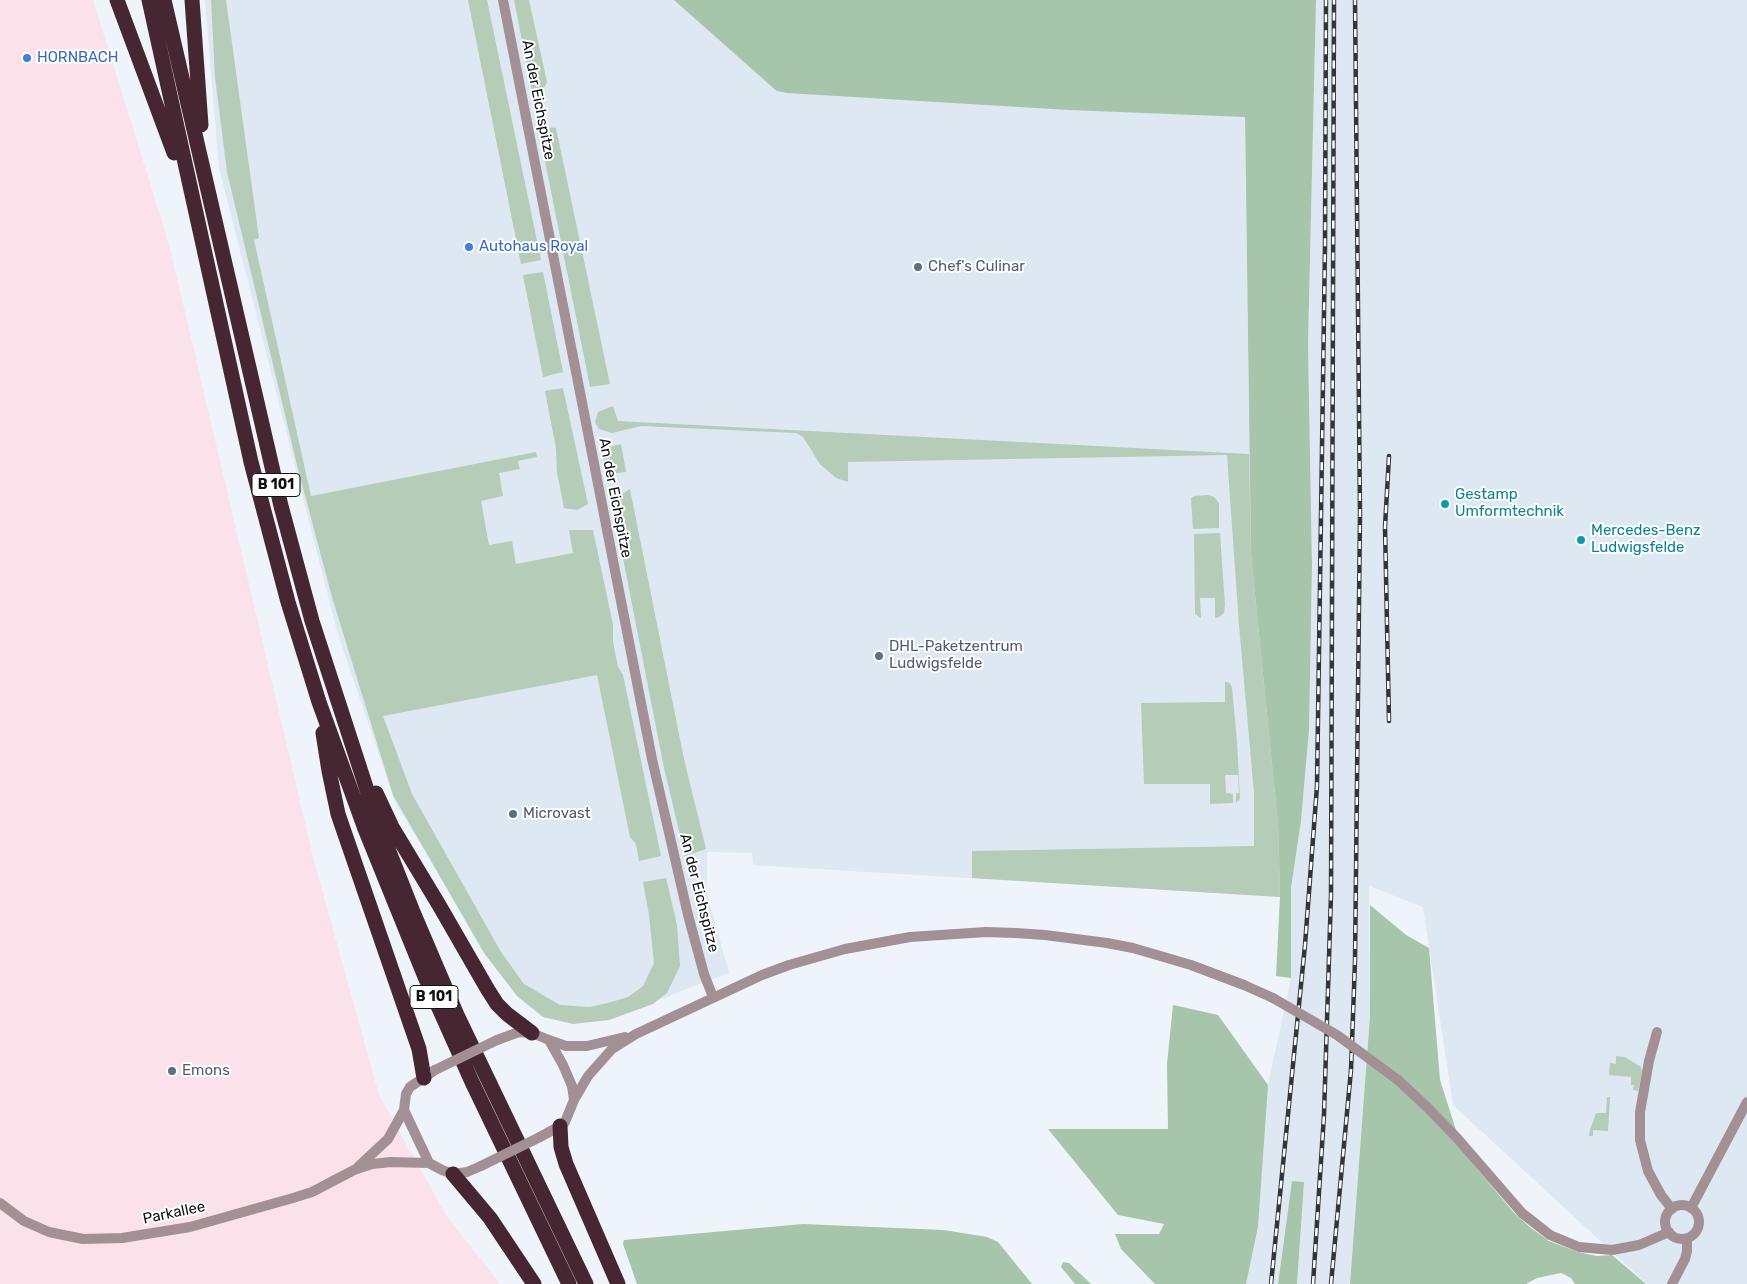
<!DOCTYPE html>
<style>
body{margin:0}
canvas{display:block;background:#eef4f9}
</style>
<canvas width="1747" height="1284"></canvas>
<script>
const context = document.querySelector('canvas').getContext('2d');
context.lineJoin = 'round';
function paint(path, color) { context.fillStyle = color; context.fill(path, 'evenodd'); }
const toPath = rows => new Path2D(rows.map(r => 'M' + r).join(''));
function trace(path, color, width, dash) { context.strokeStyle = color; context.lineWidth = width; context.lineCap = dash ? 'butt' : 'round'; context.setLineDash(dash || []); context.stroke(path); }
function write(font, color, halo, rows, align = 'center') {
  context.font = font + ' Rubik,sans-serif'; context.lineWidth = 4; context.setLineDash([]); context.textBaseline = 'middle'; context.strokeStyle = halo; context.fillStyle = color; for (const [text, x, y, turn = 0] of rows) {
    context.save(); context.translate(x, y); context.rotate((+turn || 0) * Math.PI / 180); context.textAlign = isNaN(turn) ? turn : align; if (halo) context.strokeText(text, 0, 0); context.fillText(text, 0, 0); context.restore();
  }
}
paint(toPath([
 [0,0,93,0,169,244,314,861,379,1095,446,1215,500,1284,0,1284]
]), '#fbe1ea');
paint(toPath([
 [205,0,1243,0,1251,555,1278,825,1280,897,753,865,752,853,707,852,707,894,729,973,643,1006,572,1022,491,959,395,802,337,631,219,168],
 [1316,0,1747,0,1747,1284,1647,1284,1453,1105,1423,907,1369,886,1370,1016,1350,1284,1297,1284,1304,1182,1292,1181,1278,1284,1246,1284,1258,1227,1267,1089,1291,978,1291,888,1301,821,1309,730,1312,566,1308,344]
]), '#dde8f2');
paint(toPath([
 [211,0,226,0,259,238,254,240,311,496,536,452,537,457,518,461,520,469,499,473,503,496,481,501,489,545,512,541,516,564,573,553,569,530,593,530,613,625,613,642,618,667,623,675,661,856,639,861,636,844,630,837,597,675,383,716,412,794,501,952,524,984,560,1005,590,1007,608,1003,628,997,643,986,654,963,649,915,643,882,666,878,677,925,680,966,667,993,653,1004,609,1020,573,1024,543,1017,517,996,484,953,393,795,332,597,297,465,227,172,215,77],
 [468,0,487,0,541,260,521,264],
 [514,0,529,0,547,82,535,106],
 [538,126,556,128,610,384,590,387],
 [543,272,563,372,543,377,523,275],
 [563,388,588,504,577,510,564,508,557,472,556,448,545,391],
 [613,406,618,421,1249,454,1251,555,1278,825,1280,897,972,878,972,851,1254,846,1254,793,1239,625,1227,455,848,462,848,482,836,478,820,464,803,437,796,433,641,426,612,433,599,429,595,422,598,412],
 [621,444,626,472,609,474,605,466,602,454,609,447],
 [630,489,684,759,706,849,685,856,664,768,614,512,614,499],
 [1208,495,1214,497,1219,503,1219,528,1193,529,1191,498,1195,496],
 [1220,533,1225,605,1224,613,1219,617,1215,618,1215,598,1200,598,1201,618,1195,614,1194,534],
 [1225,682,1230,683,1232,688,1237,741,1240,799,1236,803,1236,793,1239,793,1238,775,1225,775,1226,793,1233,794,1233,803,1210,804,1210,784,1144,784,1141,703,1225,702],
 [1616,1056,1625,1057,1641,1067,1642,1072,1638,1091,1633,1090,1634,1085,1631,1085,1631,1077,1609,1075,1610,1063,1616,1064],
 [1607,1097,1610,1097,1608,1131,1593,1130,1593,1136,1589,1136,1590,1130,1596,1113,1606,1113]
]), '#b4ccb8');
paint(toPath([
 [674,0,1316,0,1308,344,1312,566,1309,730,1301,821,1291,888,1291,978,1276,976,1280,897,1278,825,1251,555,1245,117,1069,110,787,93,777,91,771,86],
 [1370,905,1406,935,1429,948,1440,1080,1463,1152,1514,1213,1531,1228,1549,1241,1578,1252,1597,1256,1612,1255,1646,1284,1575,1284,1571,1278,1561,1273,1537,1278,1526,1284,1350,1284,1370,1016],
 [1173,1005,1218,1015,1268,1085,1258,1227,1246,1284,1155,1284,1121,1249,1115,1234,1159,1234,1164,1224,1118,1215,1048,1129,1168,1129,1167,1064],
 [1292,1181,1304,1182,1297,1284,1278,1284],
 [803,1224,944,1230,987,1237,998,1242,1032,1284,637,1284,623,1244,624,1240],
 [1063,1262,1069,1263,1091,1284,1075,1284,1061,1267]
]), '#a6c5ab');
trace(toPath([
 [503,0,652,759,688,915,704,974,713,997],
 [1657,1032,1649,1061,1640,1112,1640,1140,1648,1171,1661,1195,1672,1209],
 [497,1040,519,1032,532,1033,549,1040,563,1065,572,1086,574,1100,565,1122,560,1126,540,1137],
 [549,1040,566,1046,587,1046,625,1037],
 [435,1070,410,1087,406,1094,404,1110,429,1163,442,1170,453,1174,467,1172,481,1166],
 [1398,1080,1428,1108,1457,1138,1522,1213,1550,1235,1579,1247,1612,1250,1639,1245,1669,1232],
 [574,1100,588,1076,612,1049,636,1034,762,975,789,965,845,949,910,937,986,932,1016,933,1045,935,1107,943,1133,948,1191,965,1244,985,1273,998],
 [358,1167,388,1139,404,1110],
 [0,1203,24,1221,49,1232,83,1239,122,1238,190,1227,293,1198,312,1192,354,1170,372,1164,391,1162,429,1163],
 '1665 1222a17 17 0 1 1 34 0a17 17 0 1 1-34 0Z',
 [1691,1208,1747,1102],
 [1672,1284,1685,1259,1687,1251,1687,1238]
]), '#a29095', 10);
trace(toPath([
 [117,0,174,153],
 [149,0,251,462,288,602,319,702,365,829,425,977,472,1082,569,1284],
 [164,0,281,506,312,621,377,821,413,912,457,1015,586,1284],
 [192,0,201,125],
 [323,733,329,771,338,814,419,1049,424,1078],
 [376,793,392,827,439,905,488,990,497,1004,507,1014,532,1033],
 [560,1126,561,1147,566,1164,618,1284],
 [453,1174,490,1218,534,1284]
]), '#462630', 15);
const rail = toPath([
 [1389,721,1385,527,1389,456],
 [1271,1284,1305,945,1317,786,1325,246,1326,0],
 [1313,1284,1324,1115,1331,895,1334,0],
 [1331,1284,1351,1070,1355,961,1360,514,1355,0]
]);
trace(rail, '#333638', 4.5);
trace(rail, '#fff', 2.5, [8]);
trace(toPath([
 [1273,998,1337,1035,1398,1080],
 [435,1070,497,1040],
 [481,1166,540,1137]
]), '#a29095', 10);
for (const [x, y, r, color] of [
 [27,58,5,"#3f7fe0"],
 [469,247,5,"#3f7fe0"],
 [918,267,5,"#5c6f8a"],
 [1445,504,5,"#0f9aa8"],
 [1581,540,5,"#0f9aa8"],
 [879,656,5,"#5c6f8a"],
 [513,814,5,"#5c6f8a"],
 [172,1071,5,"#5c6f8a"]
]) { const dot = new Path2D(); dot.arc(x, y, r, 0, 2 * Math.PI); context.fillStyle = color; context.fill(dot); trace(dot, '#fff', 2); }
for (const [x, y, w] of [
 [276,485,48],
 [434,997,48]
]) { const box = new Path2D(); box.roundRect(x - w / 2, y - 11.5, w, 23, 4); context.fillStyle = '#fff'; context.fill(box); trace(box, '#0f1113', 1); }
write('bold 14px', '#0f1113', null, [
 ["B 101",276,485],
 ["B 101",434,997]
]);
write('15px', '#366cbe', '#fff', [
 ["HORNBACH",37,58],
 ["Autohaus Royal",479,247]
], 'left');
write('15px', '#0f1113', '#fff', [
 ["An der Eichspitze",538,100,79],
 ["An der Eichspitze",615,498,79],
 ["An der Eichspitze",699,893,76],
 ["Parkallee",174,1213,-12]
]);
write('15px', '#4e5e75', '#fff', [
 ["Chef's Culinar",928,267],
 ["DHL-Paketzentrum",889,647],
 ["Ludwigsfelde",889,664],
 ["Microvast",523,814],
 ["Emons",182,1071]
], 'left');
write('15px', '#0d838f', '#fff', [
 ["Gestamp",1455,495],
 ["Umformtechnik",1455,512],
 ["Mercedes-Benz",1591,531],
 ["Ludwigsfelde",1591,548]
], 'left');
</script>
